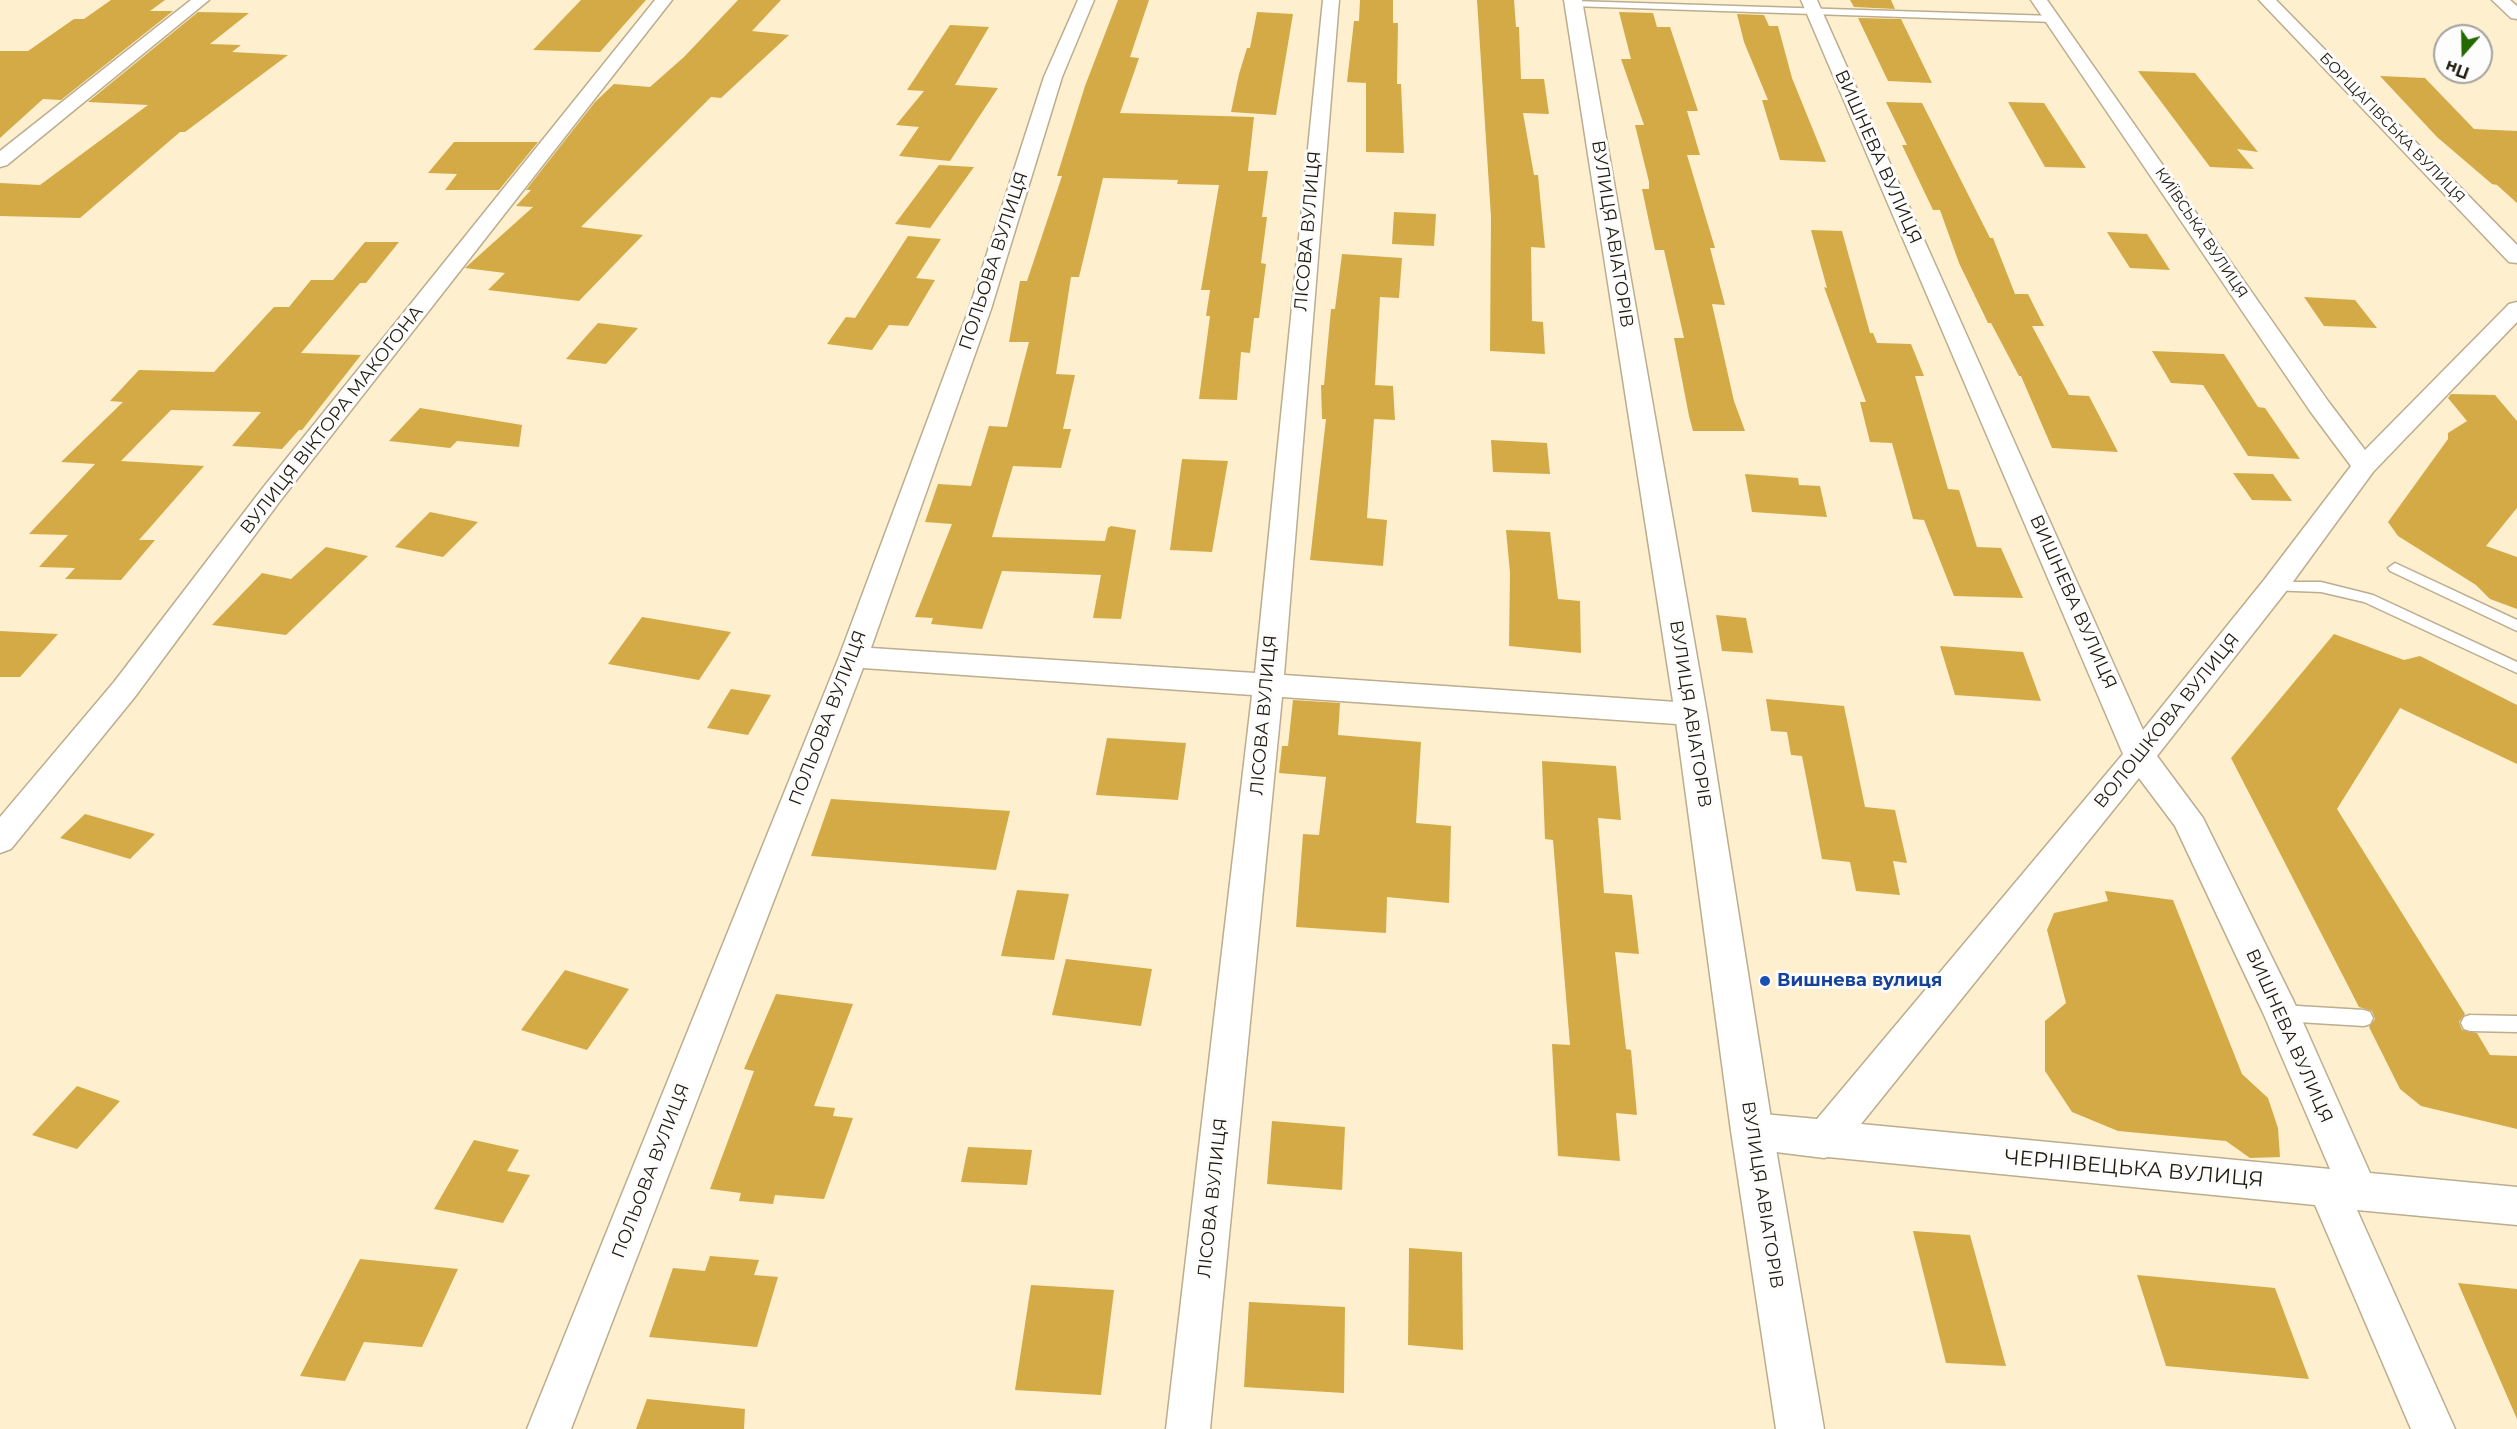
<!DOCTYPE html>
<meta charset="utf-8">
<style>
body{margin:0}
#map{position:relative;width:2517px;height:1429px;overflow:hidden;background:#feefce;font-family:Montserrat,sans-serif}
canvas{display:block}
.north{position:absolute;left:2433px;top:24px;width:60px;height:60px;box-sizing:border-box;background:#fdfdfd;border:2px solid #a4a29d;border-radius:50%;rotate:200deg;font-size:16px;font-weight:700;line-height:24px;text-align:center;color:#1f1a0e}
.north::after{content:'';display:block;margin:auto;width:21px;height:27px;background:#246900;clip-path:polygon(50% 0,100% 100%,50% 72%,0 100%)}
</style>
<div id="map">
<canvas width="2517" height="1429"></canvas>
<div class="north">Пн</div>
</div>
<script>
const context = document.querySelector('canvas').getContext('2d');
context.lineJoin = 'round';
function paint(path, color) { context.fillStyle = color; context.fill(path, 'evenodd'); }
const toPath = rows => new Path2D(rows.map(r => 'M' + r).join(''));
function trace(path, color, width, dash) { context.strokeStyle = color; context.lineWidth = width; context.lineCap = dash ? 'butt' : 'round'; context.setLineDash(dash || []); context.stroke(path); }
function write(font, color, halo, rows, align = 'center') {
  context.font = font + ' Montserrat,sans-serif'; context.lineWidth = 6; context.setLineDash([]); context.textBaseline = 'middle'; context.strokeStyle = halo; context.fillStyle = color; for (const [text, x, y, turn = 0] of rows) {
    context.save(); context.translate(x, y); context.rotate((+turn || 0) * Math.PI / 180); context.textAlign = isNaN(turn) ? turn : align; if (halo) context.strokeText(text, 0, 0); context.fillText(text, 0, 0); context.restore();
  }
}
paint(toPath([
 [111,0,165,0,150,11,173,11,61,100,43,99,0,138,0,51,28,51,74,19,84,19],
 [581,0,646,0,600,52,533,50],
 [738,0,781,0,752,31,789,35,721,98,711,97,581,227,643,235,579,301,488,290,505,273,465,268,533,207,516,206,531,190,526,190,595,102,614,84,650,87,684,57],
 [1118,0,1149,0,1130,57,1139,58,1120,113,1254,117,1248,171,1268,171,1262,217,1267,217,1261,263,1266,264,1259,318,1254,318,1250,353,1241,352,1237,400,1199,399,1210,316,1206,316,1210,290,1201,290,1219,185,1177,184,1178,180,1103,178,1079,277,1071,277,1056,374,1075,375,1063,429,1071,429,1061,468,1013,466,992,537,1105,541,1108,528,1111,526,1136,530,1121,619,1093,618,1101,575,1002,571,982,629,931,624,933,618,915,617,952,524,925,522,938,484,971,486,989,426,1007,427,1029,342,1009,342,1020,281,1027,281,1062,176,1057,176,1085,86],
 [1360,0,1393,0,1393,23,1398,23,1397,84,1401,84,1404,153,1366,152,1366,83,1347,82,1354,21,1359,21],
 [1477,0,1514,0,1516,27,1519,27,1521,79,1544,79,1549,114,1523,113,1534,175,1538,175,1545,248,1531,247,1532,321,1543,322,1545,354,1490,351,1491,217],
 [1850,0,1891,0,1895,9,1854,7],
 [198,12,249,13,210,44,241,45,232,52,288,55,185,132,180,132,80,218,0,216,0,183,40,185,148,105,88,102],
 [1257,12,1293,14,1276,115,1231,112,1239,74,1247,48,1250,48],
 [1619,12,1653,13,1657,27,1670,27,1698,111,1687,111,1700,155,1687,155,1715,248,1710,248,1725,305,1712,304,1734,401,1745,431,1693,431,1689,416,1674,338,1684,338,1664,250,1655,250,1642,189,1649,189,1649,182,1635,125,1644,125,1621,59,1631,59],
 [1737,14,1764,15,1769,26,1778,26,1792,78,1826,162,1780,160,1762,100,1768,100,1744,42],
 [1858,18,1901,19,1932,83,1888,81],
 [950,25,989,27,955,85,998,88,950,161,899,156,919,127,896,125,924,91,907,90],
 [2138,71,2195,73,2258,152,2237,149,2254,169,2210,167],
 [2380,76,2425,78,2474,129,2517,131,2517,203,2497,185,2492,184,2437,137],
 [1886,102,1922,103,1990,238,1993,238,2015,294,2028,294,2044,326,2032,326,2069,395,2089,396,2118,452,2052,448,2021,376,2019,376,1991,323,1988,323,1959,263,1940,210,1933,210,1902,145,1907,145],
 [2008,102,2044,103,2086,168,2045,167],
 [454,142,538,142,499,190,445,190,457,174,428,173],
 [939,165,974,167,930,228,895,224],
 [1394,212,1436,214,1434,246,1392,244],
 [1811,230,1842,231,1870,333,1873,333,1877,343,1911,344,1924,376,1915,376,1948,489,1959,490,1977,547,2001,548,2023,598,1954,596,1924,520,1913,519,1892,443,1870,442,1860,402,1866,402,1824,287,1827,288],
 [2107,232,2147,234,2170,270,2130,268],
 [908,236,941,239,916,278,935,280,908,326,889,325,872,350,827,344,846,317,855,318],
 [365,242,399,242,366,283,360,283,301,353,361,355,302,430,299,430,282,449,232,446,261,412,171,410,121,461,204,466,139,540,155,540,121,580,65,579,75,568,39,567,68,535,29,534,95,464,61,462,123,402,110,401,139,370,214,372,274,307,289,307,311,280,333,280],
 [1342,254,1402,258,1399,298,1380,297,1375,385,1393,386,1395,420,1374,419,1367,518,1387,520,1383,566,1310,560,1326,419,1322,419,1321,385,1324,385,1331,309,1335,309],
 [2304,297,2355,300,2377,328,2324,326],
 [598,323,638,328,606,364,566,359],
 [2152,351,2224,354,2258,407,2265,408,2300,459,2248,456,2203,385,2171,383],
 [2451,394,2495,395,2517,421,2517,508,2486,546,2517,557,2517,609,2490,599,2476,585,2398,536,2388,522,2448,439,2448,433,2467,421,2448,398],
 [420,408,522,425,519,447,457,441,450,448,389,441],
 [1491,440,1547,443,1550,474,1493,472],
 [1182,459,1228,461,1212,552,1170,550],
 [2233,473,2273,474,2292,501,2252,500],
 [1745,474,1798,478,1799,485,1820,486,1827,517,1752,512],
 [430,512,478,522,443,557,395,547],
 [1506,530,1550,532,1558,599,1580,601,1581,653,1509,646,1510,573],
 [326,547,368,556,286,635,212,625,262,573,291,579],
 [1716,615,1746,618,1753,653,1722,651],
 [642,617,731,632,699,680,608,664],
 [0,631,58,634,20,677,0,677],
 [2334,634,2404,660,2420,656,2517,705,2517,764,2400,708,2337,809,2465,1014,2459,1022,2462,1030,2477,1033,2490,1055,2517,1056,2517,1129,2421,1106,2400,1089,2369,1027,2375,1019,2372,1011,2359,1007,2231,758],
 [1940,646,2023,652,2041,701,1955,695],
 [731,689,771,695,748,735,707,728],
 [1766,699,1844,706,1865,807,1895,810,1907,863,1893,861,1900,895,1856,891,1850,862,1822,859,1802,756,1791,755,1787,732,1771,731],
 [1293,700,1340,703,1338,735,1421,742,1416,823,1451,826,1449,903,1387,897,1386,933,1296,927,1303,834,1319,835,1326,777,1279,773,1282,746,1288,746],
 [1107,738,1186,743,1178,800,1096,795],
 [1542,761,1616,766,1621,820,1598,818,1604,893,1632,895,1639,954,1615,952,1626,1049,1631,1050,1637,1115,1616,1113,1620,1161,1558,1156,1552,1044,1570,1045,1553,840,1545,839],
 [831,799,1010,811,996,870,811,856],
 [85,814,155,834,130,859,60,838],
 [1017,890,1069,894,1054,960,1001,956],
 [2105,891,2173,900,2242,1074,2268,1098,2278,1128,2280,1157,2250,1158,2226,1141,2118,1131,2072,1112,2045,1071,2045,1021,2066,1003,2047,930,2054,913,2108,901],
 [1066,959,1152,969,1141,1026,1052,1015],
 [565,970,629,989,587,1050,521,1030],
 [776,994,853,1004,814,1106,835,1108,833,1116,853,1118,824,1199,775,1195,773,1204,739,1201,741,1193,710,1189,754,1071,744,1069],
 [77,1086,120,1101,77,1149,32,1135],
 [1272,1121,1345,1127,1342,1190,1267,1184],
 [474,1140,519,1150,507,1171,530,1175,503,1223,434,1209],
 [968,1147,1032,1150,1027,1185,961,1182],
 [1913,1231,1970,1235,2006,1366,1946,1363],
 [1409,1248,1462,1252,1463,1350,1408,1345],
 [710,1256,759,1260,754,1275,778,1277,757,1347,649,1337,673,1268,705,1271],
 [360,1259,458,1269,422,1347,364,1342,345,1381,300,1376],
 [2137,1275,2275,1288,2309,1379,2166,1366],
 [2458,1283,2517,1289,2517,1419],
 [1031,1285,1114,1290,1101,1395,1015,1390],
 [1249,1302,1345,1307,1344,1393,1244,1387],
 [647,1399,745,1409,744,1429,636,1429]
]), '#d3aa46');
const lane = toPath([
 [1574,1,2054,16,2058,19,2054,22,1571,6,1570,4,1574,1],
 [2395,563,2517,620,2517,631,2390,571,2388,568,2395,563],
 [2274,582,2321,582,2373,595,2517,662,2517,673,2364,602,2321,592,2269,590,2267,587,2269,584,2274,582],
 [2281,1005,2364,1010,2370,1012,2373,1018,2370,1024,2364,1026,2281,1021,2275,1019,2272,1013,2275,1007,2281,1005],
 [2470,1015,2517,1016,2517,1032,2470,1031,2464,1029,2461,1023,2464,1017,2470,1015]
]);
const street = toPath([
 [191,0,209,0,7,165,0,167,0,151,191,0],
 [655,0,672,0,280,501,134,698,11,849,0,853,0,817,114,682,262,489,655,0],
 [1078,0,1094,0,1062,77,991,309,871,648,1255,673,1323,0,1339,0,1284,675,1691,703,1702,706,1706,714,1702,722,1691,725,1282,697,1210,1429,1166,1429,1252,695,863,668,571,1429,527,1429,839,657,969,309,1044,77,1078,0],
 [1801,0,1817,0,2143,730,2264,580,2351,466,2310,411,2031,0,2047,0,2328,401,2365,450,2509,304,2517,302,2517,322,2373,472,2284,594,2157,756,2203,818,2294,1002,2370,1173,2517,1187,2517,1225,2357,1210,2455,1429,2411,1429,2315,1205,1828,1157,1824,1158,1752,1149,1739,1144,1733,1131,1739,1118,1752,1113,1817,1119,2123,754,1801,0],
 [2139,778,2175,826,2264,1015,2330,1169,1861,1124,2139,778],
 [2259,0,2276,0,2517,245,2517,263,2509,262,2259,0],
 [2492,0,2510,0,2517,6,2517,19,2511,18,2492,0]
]);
const secondary = toPath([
 [1564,0,1582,0,1707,714,1773,1131,1824,1429,1776,1429,1731,1131,1675,714,1564,0]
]);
trace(lane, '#bbad8e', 3);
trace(street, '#bbad8e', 3);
trace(secondary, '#bbad8e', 3);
paint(lane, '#fff');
paint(street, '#fff');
paint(secondary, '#fff');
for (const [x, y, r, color] of [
 [1765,981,6,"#1a4fb4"]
]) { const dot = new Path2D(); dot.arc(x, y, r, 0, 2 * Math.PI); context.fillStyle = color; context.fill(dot); trace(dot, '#fdfdfd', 2); }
write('15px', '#1f1a0e', '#fdfdfd', [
 ["БОРЩАГІВСЬКА ВУЛИЦЯ",2392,128,46],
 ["КИЇВСЬКА ВУЛИЦЯ",2201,233,56]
]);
write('18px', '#1f1a0e', '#fdfdfd', [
 ["ВИШНЕВА ВУЛИЦЯ",1878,157,66],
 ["ЛІСОВА ВУЛИЦЯ",1308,231,-85],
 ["ВУЛИЦЯ АВІАТОРІВ",1612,234,81],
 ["ПОЛЬОВА ВУЛИЦЯ",994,261,-72],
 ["ВУЛИЦЯ ВІКТОРА МАКОГОНА",332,420,-52],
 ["ВИШНЕВА ВУЛИЦЯ",2073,602,66],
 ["ВУЛИЦЯ АВІАТОРІВ",1690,714,81],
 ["ЛІСОВА ВУЛИЦЯ",1264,715,-85],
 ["ПОЛЬОВА ВУЛИЦЯ",828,718,-69],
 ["ВОЛОШКОВА ВУЛИЦЯ",2167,721,-51],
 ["ВИШНЕВА ВУЛИЦЯ",2289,1036,66],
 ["ПОЛЬОВА ВУЛИЦЯ",651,1171,-69],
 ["ВУЛИЦЯ АВІАТОРІВ",1762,1195,81],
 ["ЛІСОВА ВУЛИЦЯ",1213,1198,-84]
]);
write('bold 18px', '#164399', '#fdfdfd', [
 ["Вишнева вулиця",1777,981]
], 'left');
write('21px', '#1f1a0e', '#fdfdfd', [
 ["ЧЕРНІВЕЦЬКА ВУЛИЦЯ",2134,1169,5]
]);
</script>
